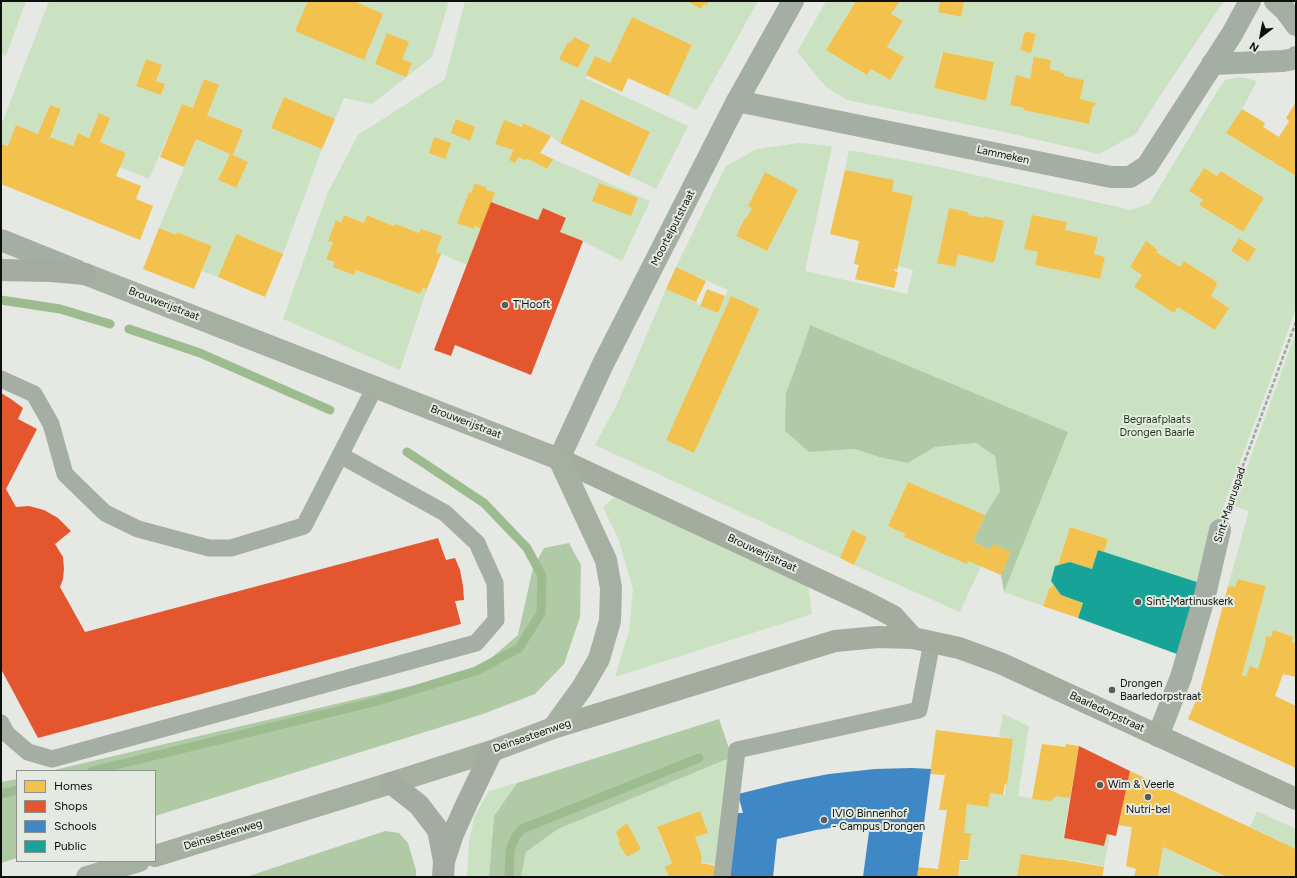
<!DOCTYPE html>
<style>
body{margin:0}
#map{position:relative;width:1297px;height:878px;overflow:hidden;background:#e5e8e3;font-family:Figtree,sans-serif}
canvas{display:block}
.frame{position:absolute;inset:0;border:2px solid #0e100d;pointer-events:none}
.legend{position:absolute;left:16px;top:770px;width:140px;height:92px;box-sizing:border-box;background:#e4e9e2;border:1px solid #8e928d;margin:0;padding:5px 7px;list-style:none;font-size:12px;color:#0e100d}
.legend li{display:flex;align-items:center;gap:8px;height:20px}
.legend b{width:20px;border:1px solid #8e928d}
.north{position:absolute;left:1241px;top:16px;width:40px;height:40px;-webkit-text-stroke:3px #e4e9e2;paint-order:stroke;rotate:212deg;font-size:11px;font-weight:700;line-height:16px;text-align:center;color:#0e100d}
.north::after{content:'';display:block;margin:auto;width:14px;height:18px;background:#0e100d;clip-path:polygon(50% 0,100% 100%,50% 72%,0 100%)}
</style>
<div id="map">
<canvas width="1297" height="878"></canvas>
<div class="frame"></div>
<ul class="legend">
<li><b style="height:11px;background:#f2c14e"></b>Homes</li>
<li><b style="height:11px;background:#e4572e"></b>Shops</li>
<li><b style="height:11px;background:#3f88c5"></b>Schools</li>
<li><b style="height:11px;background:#17a398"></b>Public</li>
</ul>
<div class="north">N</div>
</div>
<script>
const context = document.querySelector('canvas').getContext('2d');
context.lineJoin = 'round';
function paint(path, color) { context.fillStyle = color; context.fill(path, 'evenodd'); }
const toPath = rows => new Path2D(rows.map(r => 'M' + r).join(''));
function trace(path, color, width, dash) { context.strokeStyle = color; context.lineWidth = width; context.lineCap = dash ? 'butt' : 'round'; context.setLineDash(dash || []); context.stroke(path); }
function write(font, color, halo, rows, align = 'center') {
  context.font = font + ' Figtree,sans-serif'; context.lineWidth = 4; context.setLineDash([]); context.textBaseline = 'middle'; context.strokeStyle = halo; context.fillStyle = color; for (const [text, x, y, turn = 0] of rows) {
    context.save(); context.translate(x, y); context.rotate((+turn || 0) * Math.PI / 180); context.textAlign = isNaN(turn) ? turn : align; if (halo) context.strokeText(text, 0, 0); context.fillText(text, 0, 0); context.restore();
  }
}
paint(toPath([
 [1,1,26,1,6,56,1,54],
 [49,1,449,1,432,57,372,104,344,98,335,119,284,97,271,128,322,149,283,254,236,234,218,277,202,271,212,246,177,232,176,235,159,228,196,139,230,154,218,180,235,188,247,162,233,155,243,130,207,115,204,80,193,108,182,104,149,179,120,167,126,153,100,142,109,118,99,114,89,138,78,133,73,146,50,137,61,110,51,105,38,134,16,125,8,146,1,144,1,126],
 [146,59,162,65,156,81,165,85,161,95,136,85],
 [465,1,687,1,701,9,704,4,706,6,709,1,758,1,697,110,668,96,692,45,632,17,610,63,595,56,585,78,688,126,656,189,629,176,650,132,581,99,560,143,551,136,523,123,509,160,515,163,519,157,524,160,528,159,546,169,553,159,650,201,622,261,583,241,560,232,566,218,543,208,538,220,491,202,486,190,486,188,475,183,471,193,469,192,457,223,473,229,475,226,481,229,467,265,436,252,442,236,421,229,419,233,396,224,394,226,368,215,364,223,344,215,341,223,336,221,328,240,333,242,326,258,335,262,334,267,354,275,356,270,420,294,423,288,427,289,400,370,283,319,327,194,358,135,445,79],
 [574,37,590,45,578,68,560,59,568,42,570,43],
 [826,1,856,1,826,50,867,75,871,69,890,80,904,57,887,47,903,22,891,14,900,1,940,1,938,12,960,17,964,1,963,1,1224,1,1160,96,1136,134,1099,154,1000,131,847,100,826,87,797,52],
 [1025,31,1036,34,1031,53,1020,50],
 [942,52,994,62,986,101,934,88],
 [1050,69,1064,73,1064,76,1080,99,1096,103,1095,106,1093,106,1089,124,1023,110,1024,108,1010,105,1016,76,1030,79],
 [1240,77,1257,81,1242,109,1226,133,1296,176,1296,308,1273,373,1226,499,1200,583,1104,552,1108,539,1071,527,1058,565,1055,566,1051,581,1054,585,1049,589,1043,606,1004,592,1067,432,810,325,802,350,809,452,855,449,879,457,908,463,935,447,977,443,995,456,1000,491,985,515,908,482,888,526,905,534,904,537,967,563,968,561,981,566,960,612,854,565,867,537,852,531,840,558,595,445,618,402,666,289,696,302,700,306,718,313,728,290,676,267,726,166,757,149,799,143,832,146,805,271,907,294,913,270,898,266,913,196,892,191,894,180,845,170,849,150,935,166,1131,210,1150,203,1216,93,1225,80],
 [1204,168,1217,176,1221,171,1264,198,1243,232,1200,206,1203,200,1190,191],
 [777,179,798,190,767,251,736,236,752,208],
 [949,208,968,212,968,215,985,218,984,217,1004,221,958,254,954,267,937,262],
 [1032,215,1067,222,1065,230,1098,237,1094,254,1105,257,1100,279,1035,265,1038,252,1024,249],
 [1239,238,1256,249,1248,262,1231,251],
 [1146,242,1158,249,1156,252,1180,267,1184,261,1217,282,1216,284,1217,285,1211,296,1229,308,1215,329,1178,307,1174,313,1134,287,1142,275,1130,267],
 [731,296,758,309,694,453,666,440],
 [1296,332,1296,643,1293,642,1294,637,1273,631,1271,638,1266,637,1265,641,1267,641,1258,669,1250,667,1247,676,1242,674,1266,586,1238,579,1236,588,1228,586,1249,511,1233,506],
 [615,497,808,587,812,614,615,677,629,631,633,589,618,538,603,507],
 [1003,714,1029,726,1018,796,1050,801,1058,795,1070,798,1063,837,1104,846,1107,834,1110,834,1104,866,1060,858,1059,860,1022,854,1017,877,958,877,960,861,967,861,971,835,963,833,967,804,987,807,989,793,1005,795,1012,739,999,737],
 [732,757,718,865,701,862,702,857,686,817,657,829,672,864,670,877,521,877,526,852,558,829],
 [517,783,494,816,489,877,467,877,469,841,475,815,489,791],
 [1257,811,1296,829,1296,849,1250,827],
 [1163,847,1181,856,1226,877,1158,877]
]), '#cbe2c2');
paint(toPath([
 [810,325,1068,432,1004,592,1001,575,990,550,973,542,985,515,1000,491,995,456,976,443,935,447,908,463,879,457,855,449,809,452,785,431,786,393,802,350],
 [569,543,581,565,580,617,564,664,535,694,483,714,155,816,155,771,50,771,476,671,518,635,533,568,544,548],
 [719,719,732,757,558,829,526,852,521,877,489,877,494,816,517,783],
 [17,779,17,858,1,863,1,782],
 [385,831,399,833,408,843,416,870,416,877,246,877]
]), '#b0caa6');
paint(toPath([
 [308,1,354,1,383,14,364,60,295,31],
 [687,1,709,1,706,6,704,4,701,9],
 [856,1,900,1,891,14,903,21,887,47,904,57,890,80,871,69,867,75,826,50],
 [940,1,964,1,961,17,938,12],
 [632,17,692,45,668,96,628,78,622,92,586,75,595,56,610,63],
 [1025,31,1036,34,1031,53,1020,50],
 [387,33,409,42,402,59,412,63,406,77,375,64],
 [574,37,590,45,578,68,559,59,568,42,570,43],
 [943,52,994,62,986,101,934,88],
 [1034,57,1051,60,1050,69,1064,73,1064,76,1084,80,1080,99,1096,103,1095,106,1093,106,1089,124,1023,110,1024,108,1010,105,1016,75,1030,79],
 [146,59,162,65,156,81,165,84,161,95,136,86],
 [204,79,219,85,207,115,243,130,233,155,248,162,236,188,218,180,230,154,196,139,184,167,160,157,182,104,193,108],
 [284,97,335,119,322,149,271,128],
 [581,99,650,132,629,176,560,143],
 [1296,102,1296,176,1226,133,1242,109,1265,123,1263,127,1279,137,1289,121,1286,118],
 [50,105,61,109,50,137,73,146,78,133,89,138,99,113,110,118,100,142,126,153,116,176,141,186,136,199,153,206,140,240,1,184,1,144,8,146,16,125,38,134],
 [456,119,475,127,470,141,451,133],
 [504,120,522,127,523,123,551,136,540,153,553,159,547,169,528,159,524,160,519,157,515,163,509,160,513,150,495,144],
 [434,137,451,143,445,159,429,153],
 [1204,168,1217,176,1221,171,1264,198,1243,232,1199,205,1203,200,1189,191],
 [845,170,894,180,892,191,913,196,898,266,897,270,894,269,894,271,898,272,894,288,855,279,859,265,854,264,859,241,830,234],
 [765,172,798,190,767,251,736,236,745,218,746,219,752,208,748,206],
 [475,183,487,188,486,190,495,193,481,229,475,226,473,229,457,223,469,192,471,193],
 [599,183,638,198,631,216,592,201],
 [949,208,968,212,968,215,985,218,984,216,1004,221,994,263,958,254,955,267,937,263],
 [344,215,364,223,367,215,394,226,396,224,419,233,421,229,442,236,436,252,441,254,427,289,423,288,420,294,356,270,354,275,333,267,335,262,326,259,333,242,328,241,336,220,341,223],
 [1032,215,1067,222,1065,230,1098,237,1094,254,1105,257,1100,279,1035,265,1038,252,1024,249],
 [159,228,176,235,177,232,212,246,194,289,143,269],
 [236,234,283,254,265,297,218,277],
 [1239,238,1256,249,1248,262,1231,251],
 [1146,241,1158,250,1156,252,1180,267,1184,261,1217,282,1216,284,1217,285,1211,296,1229,308,1215,330,1178,307,1174,313,1134,287,1142,275,1130,267],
 [676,267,706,281,696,302,666,289],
 [707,289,725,296,718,313,700,306],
 [731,296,759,309,694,453,666,440],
 [908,482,985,515,973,542,990,550,992,544,1011,552,1001,575,968,561,967,564,904,537,905,534,888,526],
 [1070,527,1108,539,1104,552,1098,550,1092,569,1070,562,1058,565],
 [852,530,867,537,854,565,840,558],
 [1238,579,1266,586,1242,675,1246,676,1250,666,1258,669,1266,641,1265,641,1266,636,1271,637,1273,630,1294,637,1292,642,1296,643,1296,677,1283,674,1275,696,1296,706,1296,768,1188,719,1201,689,1228,586,1235,587],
 [1054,585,1061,595,1083,603,1078,618,1043,606,1049,589],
 [936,730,976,735,1013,739,1007,785,1005,784,1003,795,990,793,988,807,967,804,964,833,971,833,968,860,960,860,958,877,917,877,918,867,938,869,947,810,939,810,945,775,930,774],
 [1042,744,1065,747,1066,744,1079,746,1070,798,1057,796,1050,801,1032,799],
 [1130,771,1296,849,1296,877,1227,877,1163,847,1158,877,1134,877,1136,869,1126,866,1132,827,1118,825],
 [700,811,708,833,695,837,702,857,701,863,717,866,716,877,669,877,665,867,672,863,657,827],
 [627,823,641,849,627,857,618,842,620,841,616,832],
 [1021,854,1060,860,1060,859,1104,867,1102,877,1017,877]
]), '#f2c14e');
paint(toPath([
 [491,202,538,220,543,208,566,218,560,232,583,241,531,375,455,345,451,356,434,350],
 [1,393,11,399,23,408,18,419,37,429,6,489,16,507,29,506,44,510,58,518,71,531,55,544,63,557,64,569,63,579,60,587,85,632,438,538,446,560,455,558,460,570,463,586,464,600,455,601,461,624,38,738,1,669],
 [1079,746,1130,771,1116,836,1107,834,1104,846,1064,838]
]), '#e4572e');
paint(toPath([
 [912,768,931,769,917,877,863,877,870,824,845,826,816,830,777,839,773,877,730,877,737,813,743,813,738,794,787,782,829,774,875,769]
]), '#3f88c5');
paint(toPath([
 [1098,550,1200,583,1177,654,1078,618,1083,603,1061,595,1051,581,1055,566,1070,562,1092,569]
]), '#17a398');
trace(toPath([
 [1,300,60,309,110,324],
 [129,329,200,353,330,410],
 [92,771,378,701,476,671,519,648,541,613,542,576,527,548,484,503,407,452],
 [1,794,17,790],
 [509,877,510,850,516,836,522,829,699,758]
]), '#9cbc90', 9);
trace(toPath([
 [1228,506,1296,322]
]), '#a1a79e', 2.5, [4, 2]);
trace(toPath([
 [1,379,34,394,51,424,65,474,105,513,138,529,209,548,231,548,304,526,375,387],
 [1,723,7,734,28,752,52,759,476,643,496,620,495,583,477,543,445,513,340,455],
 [722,877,737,750,919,710,932,642]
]), '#a5aea2', 17);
trace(toPath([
 [1275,1,1285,10,1296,25],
 [1212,64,1283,61,1294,59,1296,57],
 [737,101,1111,177,1130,177,1147,166,1232,34,1250,1],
 [1,240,78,271],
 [559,459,603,364,737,101,793,1],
 [1158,736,1181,677,1205,595,1220,530]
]), '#a5aea2', 22);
trace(toPath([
 [559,459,864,601,893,616,913,638],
 [553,728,835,641,878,637,913,638,959,648,1000,663,1296,799]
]), '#a4aca0', 22);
trace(toPath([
 [85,274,559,459,606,560,611,588,610,621,599,659,582,688,553,728,492,751,391,783,155,856],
 [87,877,139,861]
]), '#a5afa2', 22);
trace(toPath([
 [1,270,51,271,85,274],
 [391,783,419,805,438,830,444,861,443,877],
 [444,861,453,834,467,803,492,751]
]), '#a4aca1', 22);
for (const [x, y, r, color] of [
 [505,305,4,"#595c58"],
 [1138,602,4,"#595c58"],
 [1112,690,4,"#595c58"],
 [1100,785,4,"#595c58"],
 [1148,797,4,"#595c58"],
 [824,820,4,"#595c58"]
]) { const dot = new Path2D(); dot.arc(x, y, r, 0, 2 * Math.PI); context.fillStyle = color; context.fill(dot); trace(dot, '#e4e9e2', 1.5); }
write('11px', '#0e100d', '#e4e9e2', [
 ["Lammeken",1003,155,12],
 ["Moortelputstraat",673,228,-63],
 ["Brouwerijstraat",164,304,21],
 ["Brouwerijstraat",466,422,21],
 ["Sint-Mauruspad",1230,505,-72],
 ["Brouwerijstraat",762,553,25],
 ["Baarledorpstraat",1107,712,25],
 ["Deinsesteenweg",532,736,-19],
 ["Deinsesteenweg",223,835,-17]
]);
write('11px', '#0e100d', '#e4e9e2', [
 ["T'Hooft",513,305],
 ["Sint-Martinuskerk",1146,602],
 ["Drongen",1120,684],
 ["Baarledorpstraat",1120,697],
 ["Wim & Veerle",1108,785],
 ["Nutri-bel",1148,810,"center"],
 ["IVIO Binnenhof",832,814],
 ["- Campus Drongen",832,827]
], 'left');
write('11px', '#1d3b10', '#e4e9e2', [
 ["Begraafplaats",1157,420],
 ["Drongen Baarle",1157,433]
]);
</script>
